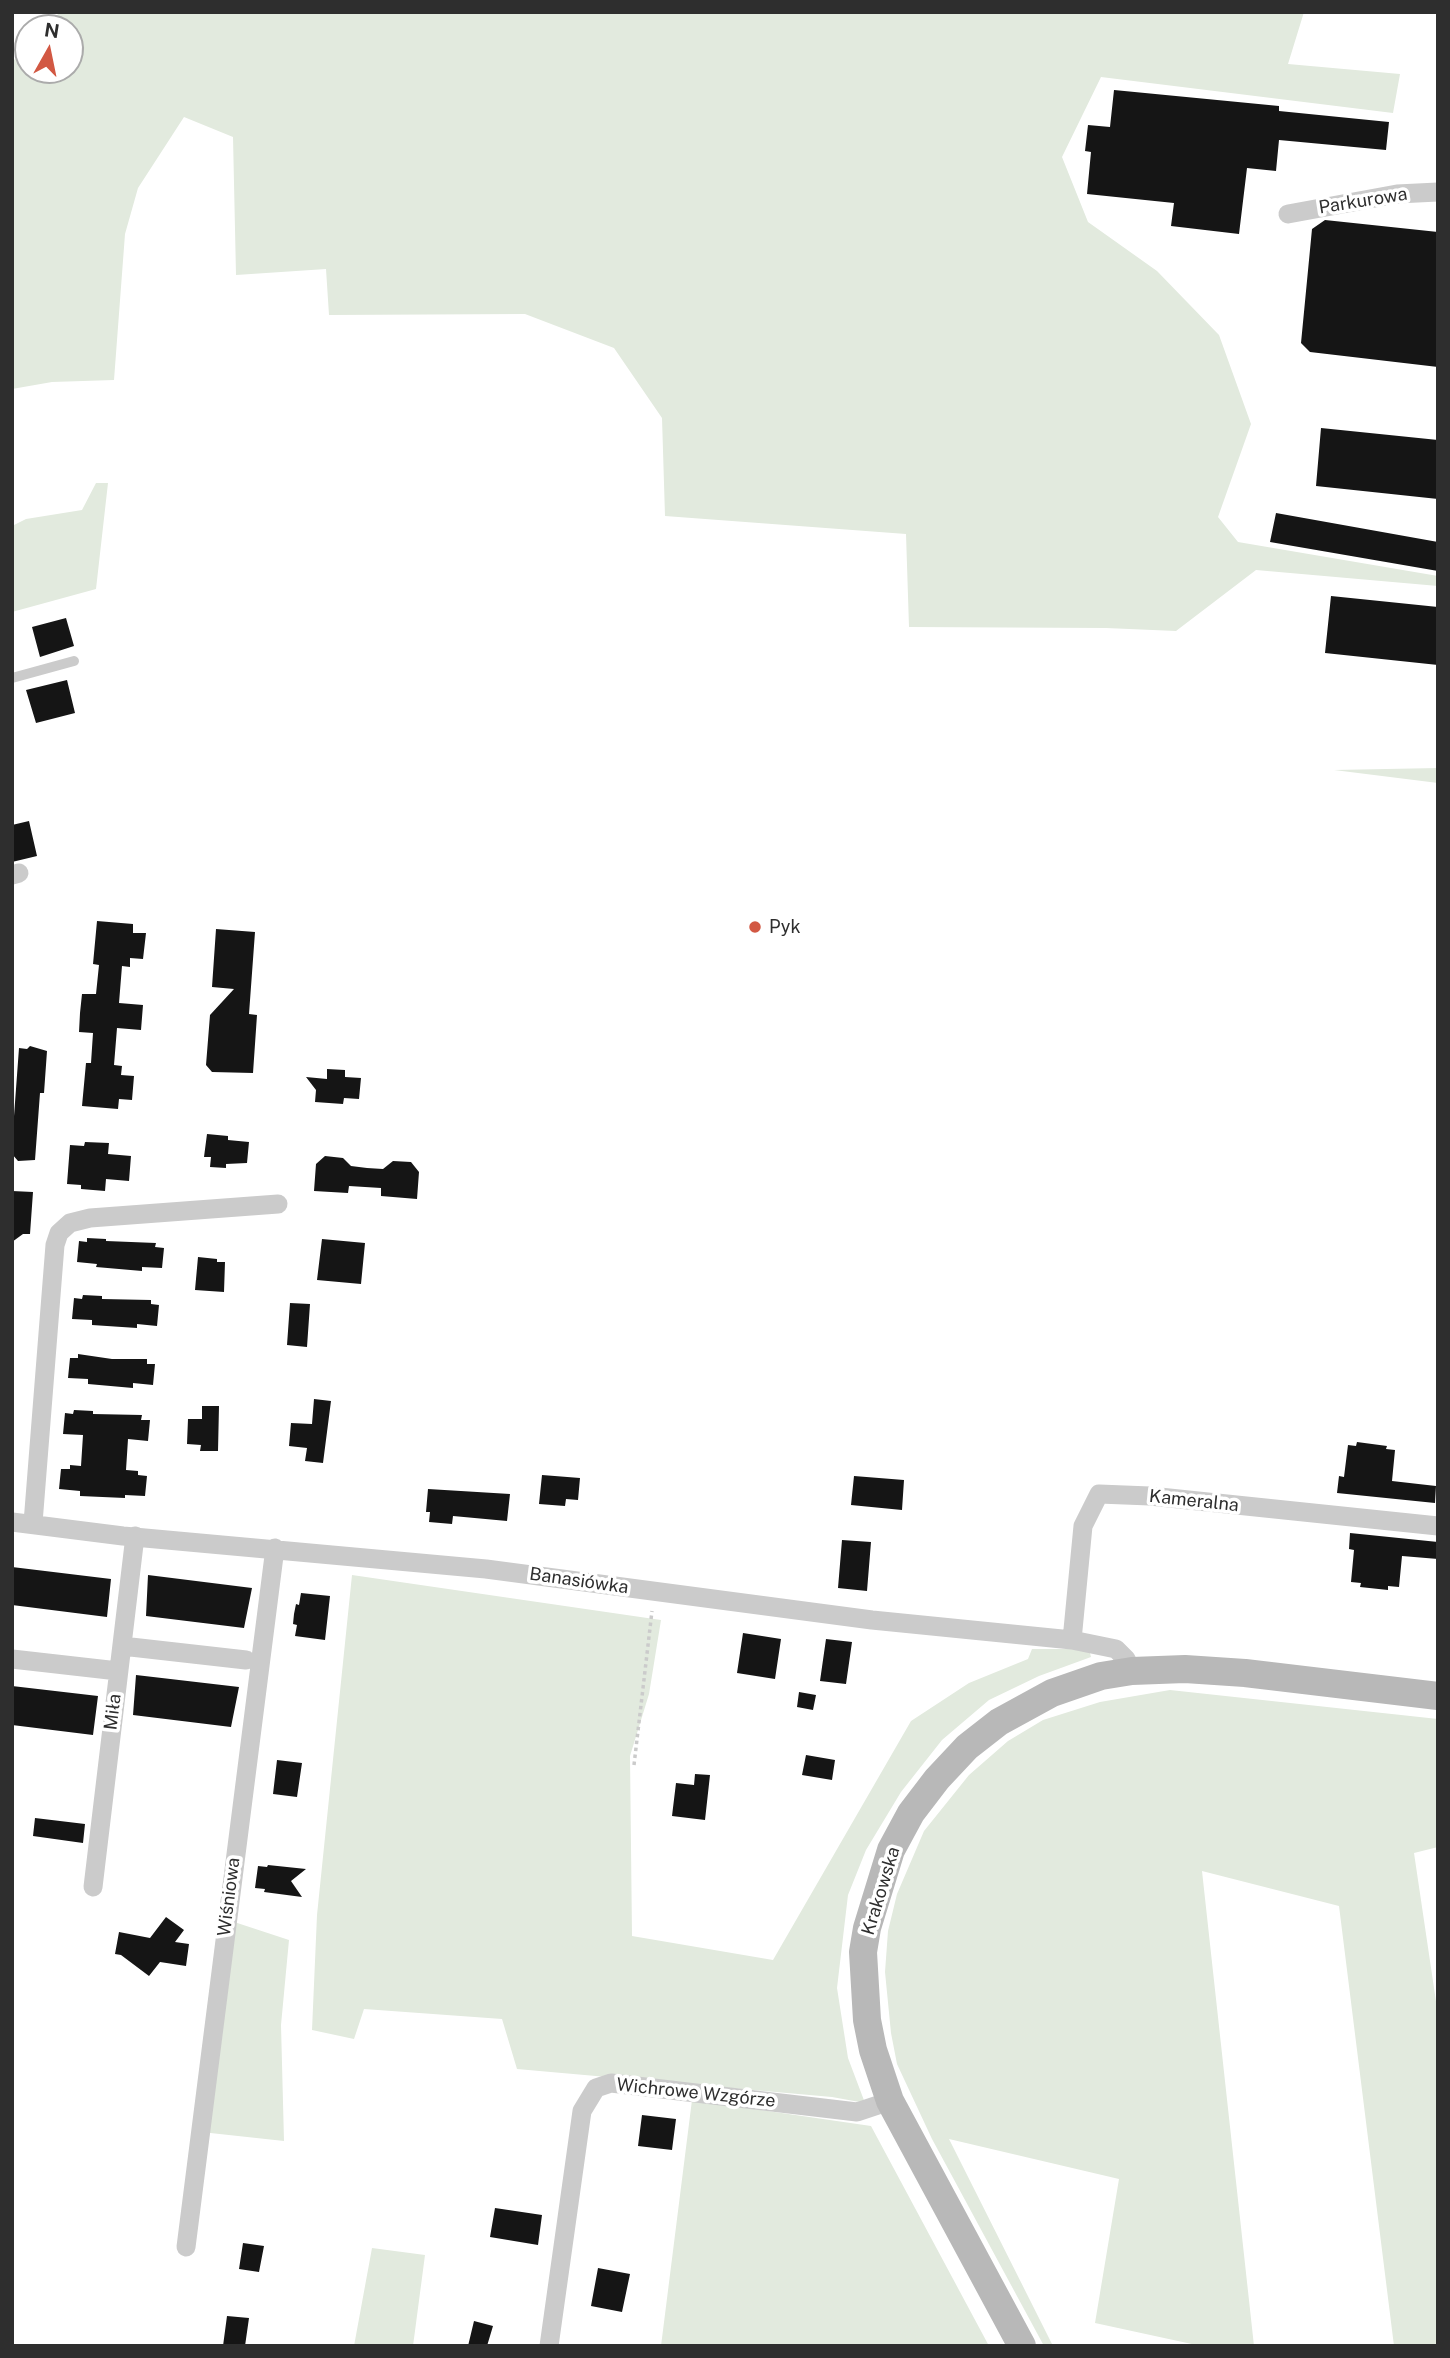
<!DOCTYPE html>
<meta charset="utf-8">
<style>
body{margin:0}
#map{position:relative;width:1450px;height:2358px;overflow:hidden;background:#fff;font-family:"Public Sans",sans-serif}
canvas{display:block}
.frame{position:absolute;inset:0;border:14px solid #2e2e2e;pointer-events:none}
.north{position:absolute;left:14px;top:14px;width:70px;height:70px;box-sizing:border-box;background:#fff;border:2px solid #ababab;border-radius:50%;rotate:9deg;font-size:19px;font-weight:700;line-height:28px;text-align:center;color:#2e2e2e}
.north::after{content:'';display:block;margin:auto;width:24px;height:32px;background:#d25843;clip-path:polygon(50% 0,100% 100%,50% 72%,0 100%)}
</style>
<div id="map">
<canvas width="1450" height="2358"></canvas>
<div class="frame"></div>
<div class="north">N</div>
</div>
<script>
const context = document.querySelector('canvas').getContext('2d');
context.lineJoin = 'round';
function paint(path, color) { context.fillStyle = color; context.fill(path, 'evenodd'); }
const toPath = rows => new Path2D(rows.map(r => 'M' + r).join(''));
function trace(path, color, width, dash) { context.strokeStyle = color; context.lineWidth = width; context.lineCap = dash ? 'butt' : 'round'; context.setLineDash(dash || []); context.stroke(path); }
function write(font, color, halo, rows, align = 'center') {
  context.font = font + ' "Public Sans",sans-serif'; context.lineWidth = 7; context.setLineDash([]); context.textBaseline = 'middle'; context.strokeStyle = halo; context.fillStyle = color; for (const [text, x, y, turn = 0] of rows) {
    context.save(); context.translate(x, y); context.rotate((+turn || 0) * Math.PI / 180); context.textAlign = isNaN(turn) ? turn : align; if (halo) context.strokeText(text, 0, 0); context.fillText(text, 0, 0); context.restore();
  }
}
paint(toPath([
 [60,12,1304,12,1288,64,1400,74,1393,113,1101,77,1062,157,1088,222,1157,271,1219,335,1251,424,1218,517,1238,542,1438,576,1438,586,1256,570,1176,631,1106,628,909,627,906,534,665,516,662,418,614,348,525,314,329,315,326,269,236,275,233,137,184,117,138,188,125,234,114,380,52,382,12,389,12,62,28,46,28,70,70,70,70,28,45,28],
 [96,483,108,483,96,589,12,612,12,526,26,519,82,510],
 [1438,768,1438,783,1334,770],
 [352,1575,661,1620,649,1694,630,1756,632,1936,773,1960,911,1721,969,1683,1028,1659,1032,1649,1089,1649,1091,1657,1039,1676,989,1700,942,1740,901,1792,866,1850,848,1895,837,1988,848,2058,865,2103,832,2097,517,2069,502,2019,364,2009,354,2039,312,2030,317,1915],
 [1170,1690,1438,1719,1438,1847,1414,1853,1438,2015,1438,2346,1394,2346,1339,1906,1202,1871,1254,2346,1201,2346,1095,2323,1119,2179,949,2139,1053,2346,1044,2346,932,2139,897,2064,891,2033,885,1972,888,1931,897,1894,924,1831,969,1775,1008,1741,1043,1720,1100,1702],
 [219,1917,289,1940,281,2025,284,2141,192,2131],
 [692,2100,871,2126,989,2346,661,2346],
 [372,2248,425,2255,413,2346,354,2346]
]), '#e2eade');
paint(toPath([
 [1114,90,1279,106,1279,111,1389,122,1386,150,1279,140,1276,171,1247,168,1239,234,1171,226,1174,203,1087,194,1091,152,1085,151,1088,125,1110,127],
 [1325,220,1438,232,1438,367,1310,352,1301,343,1312,229],
 [1321,428,1438,440,1438,499,1316,486],
 [1276,513,1438,542,1438,571,1270,542],
 [1331,596,1438,607,1438,665,1325,653],
 [66,618,74,646,40,657,32,627],
 [67,680,75,713,36,723,26,690],
 [29,821,37,856,12,862,12,825],
 [97,921,133,924,133,933,146,933,143,959,130,958,130,967,122,966,119,1003,143,1005,141,1030,117,1028,114,1065,122,1066,121,1075,134,1076,132,1100,119,1099,118,1109,82,1106,86,1063,91,1063,93,1033,79,1032,80,1013,82,994,96,994,99,965,93,964],
 [216,929,255,932,249,1014,257,1015,253,1073,212,1072,206,1065,210,1015,234,989,212,987],
 [30,1046,47,1051,44,1093,40,1093,35,1160,18,1161,12,1154,12,1116,14,1116,19,1048,27,1049],
 [327,1069,345,1070,345,1077,361,1078,359,1099,344,1098,343,1104,315,1102,316,1090,306,1077,327,1079],
 [207,1134,228,1136,228,1140,249,1142,247,1163,226,1164,226,1168,210,1167,211,1157,204,1157],
 [85,1142,109,1143,108,1154,131,1156,129,1181,106,1179,105,1191,81,1189,81,1185,67,1184,70,1145,84,1146],
 [325,1156,343,1158,351,1166,367,1168,383,1169,393,1161,411,1162,419,1172,417,1199,381,1196,381,1188,349,1186,348,1193,314,1191,316,1164],
 [12,1191,33,1192,30,1234,23,1234,12,1242],
 [87,1238,106,1239,106,1241,156,1243,155,1247,164,1248,162,1268,142,1267,142,1271,96,1267,97,1264,77,1262,79,1241,87,1242],
 [322,1239,365,1243,361,1284,317,1280],
 [198,1257,217,1259,217,1262,225,1262,224,1292,195,1290],
 [83,1295,102,1296,102,1299,151,1300,151,1304,159,1305,157,1326,137,1324,137,1328,92,1325,92,1320,72,1319,74,1298,82,1299],
 [290,1303,310,1304,307,1347,287,1345],
 [78,1354,112,1359,147,1359,147,1364,155,1364,153,1385,133,1383,133,1388,88,1384,88,1379,68,1378,70,1358,78,1358],
 [314,1399,331,1401,323,1463,305,1461,307,1448,289,1446,291,1423,312,1424],
 [202,1406,219,1406,218,1451,200,1451,201,1445,187,1444,188,1419,202,1419],
 [74,1410,93,1411,93,1414,142,1415,141,1420,150,1420,148,1441,128,1439,126,1470,138,1471,138,1475,147,1476,145,1496,125,1495,125,1498,80,1496,80,1491,59,1489,61,1469,70,1469,70,1465,81,1466,83,1435,63,1434,65,1413,73,1414],
 [1357,1442,1387,1446,1386,1449,1395,1450,1392,1481,1436,1486,1435,1503,1337,1493,1339,1476,1344,1477,1348,1445,1356,1446],
 [542,1475,580,1478,578,1500,566,1499,565,1506,539,1504],
 [854,1476,904,1480,902,1510,851,1505],
 [428,1489,510,1494,507,1521,453,1516,452,1524,429,1522,430,1512,426,1512],
 [1350,1533,1438,1542,1438,1559,1402,1556,1399,1587,1388,1586,1388,1590,1360,1587,1361,1583,1351,1582,1354,1550,1349,1549],
 [842,1540,871,1542,867,1591,838,1588],
 [12,1567,111,1579,107,1617,12,1605],
 [148,1575,252,1588,244,1628,146,1616],
 [301,1593,330,1596,325,1640,295,1636,297,1625,293,1624,294,1614,296,1604,299,1605],
 [743,1633,781,1639,775,1679,737,1673],
 [826,1639,852,1642,846,1684,820,1681],
 [136,1675,239,1687,231,1727,133,1715],
 [12,1686,98,1696,93,1735,12,1725],
 [799,1692,816,1695,813,1710,797,1707],
 [806,1755,835,1760,832,1780,802,1775],
 [277,1760,302,1763,297,1797,273,1794],
 [695,1774,710,1775,705,1820,672,1816,676,1783,694,1785],
 [35,1818,85,1824,83,1843,33,1836],
 [268,1865,306,1869,291,1881,302,1897,264,1892,265,1889,255,1888,258,1866,267,1867],
 [166,1917,184,1930,175,1942,189,1944,186,1966,160,1962,149,1976,121,1955,115,1954,119,1932,150,1938],
 [642,2115,676,2119,672,2150,638,2146],
 [495,2208,542,2215,538,2245,490,2237],
 [243,2243,264,2246,259,2272,239,2269],
 [598,2268,630,2274,622,2312,591,2306],
 [227,2316,249,2318,245,2346,223,2346],
 [474,2321,493,2326,487,2346,468,2346]
]), '#151515');
trace(toPath([
 [634,1765,652,1611]
]), '#cbcbcb', 3.5, [3.5, 3.5]);
trace(toPath([
 [12,678,74,661]
]), '#cbcbcb', 10);
trace(toPath([
 [1288,214,1397,194,1438,192],
 [12,875,19,873],
 [12,1522,123,1536,486,1569,872,1620,1072,1640,1116,1649,1126,1659,1132,1671],
 [33,1523,55,1245,59,1233,70,1223,90,1218,278,1204],
 [1072,1640,1083,1526,1099,1494,1150,1496,1438,1526],
 [122,1646,246,1660],
 [12,1659,118,1671],
 [93,1887,135,1536],
 [186,2247,275,1548],
 [549,2346,582,2111,596,2088,611,2083,857,2112,890,2101]
]), '#cbcbcb', 19);
trace(toPath([
 [1022,2346,890,2101,873,2050,867,2020,863,1952,867,1928,891,1850,911,1813,937,1779,967,1747,999,1722,1052,1693,1101,1676,1132,1671,1185,1669,1245,1673,1438,1696]
]), '#b8b8b8', 28);
for (const [x, y, r, color] of [
 [755,927,7,"#d25843"]
]) { const dot = new Path2D(); dot.arc(x, y, r, 0, 2 * Math.PI); context.fillStyle = color; context.fill(dot); trace(dot, '#fff', 2.5); }
write('18px', '#2e2e2e', '#fff', [
 ["Parkurowa",1363,201,-9],
 ["Kameralna",1194,1501,6],
 ["Banasiówka",579,1581,8],
 ["Miła",113,1712,-83],
 ["Krakowska",881,1891,-73],
 ["Wiśniowa",229,1897,-83],
 ["Wichrowe Wzgórze",696,2093,6]
]);
write('18px', '#2e2e2e', '#fff', [
 ["Pyk",769,927]
], 'left');
</script>
